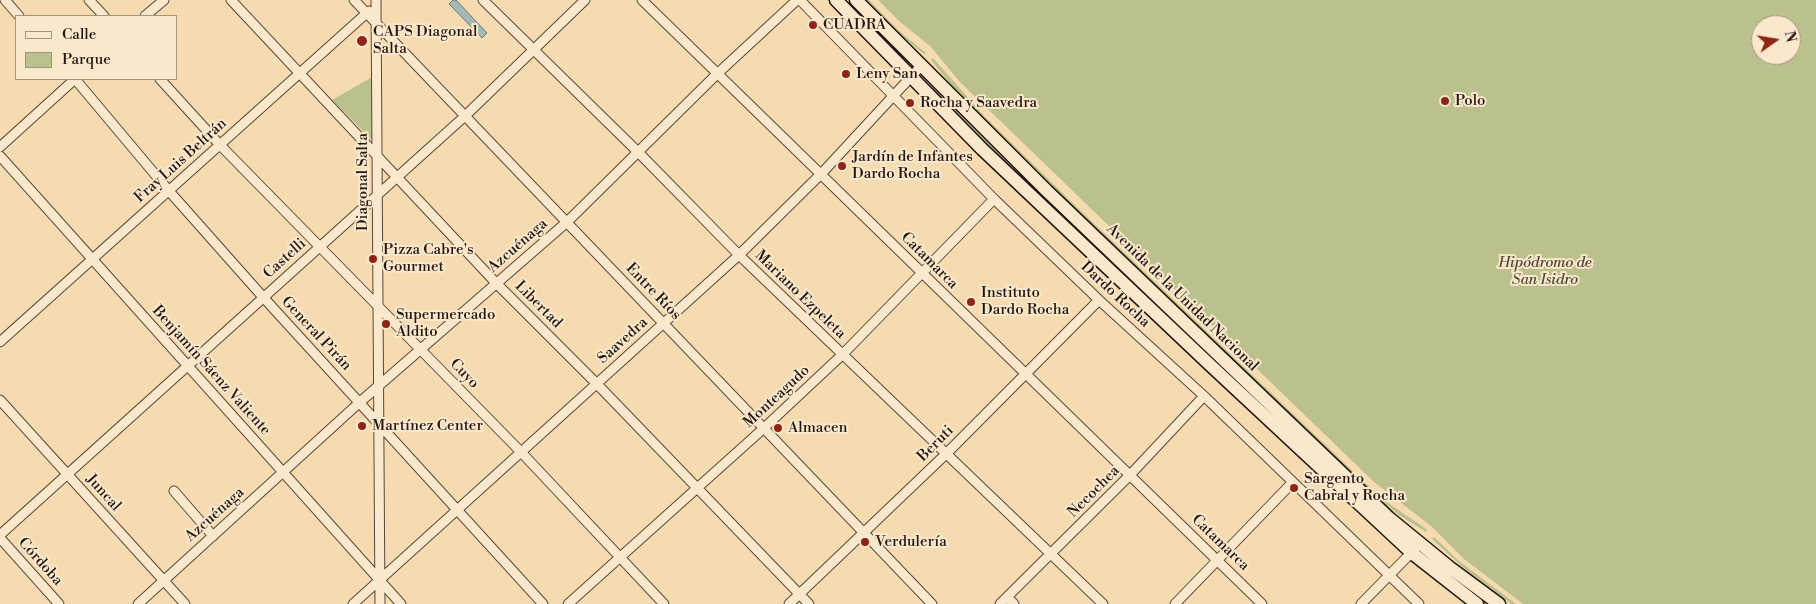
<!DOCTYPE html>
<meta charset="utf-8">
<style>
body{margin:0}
#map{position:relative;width:1816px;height:604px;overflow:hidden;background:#f6dbb0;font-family:"Libre Bodoni",serif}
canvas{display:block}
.legend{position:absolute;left:15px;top:15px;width:162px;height:65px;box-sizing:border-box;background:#f9e8cc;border:1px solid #a39482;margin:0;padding:6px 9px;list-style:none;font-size:15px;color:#231712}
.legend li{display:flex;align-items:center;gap:10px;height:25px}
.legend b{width:25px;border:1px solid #a39482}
.north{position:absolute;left:1751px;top:15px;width:50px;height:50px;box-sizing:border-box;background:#f9e8cc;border:1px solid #a39482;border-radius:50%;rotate:77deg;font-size:14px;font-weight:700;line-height:20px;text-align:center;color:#231712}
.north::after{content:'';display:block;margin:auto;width:18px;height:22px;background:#8f2418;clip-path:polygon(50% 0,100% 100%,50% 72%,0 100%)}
</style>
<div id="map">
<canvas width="1816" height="604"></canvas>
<ul class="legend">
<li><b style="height:6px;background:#f9e8cc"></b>Calle</li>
<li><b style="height:14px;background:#bac18d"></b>Parque</li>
</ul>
<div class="north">N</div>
</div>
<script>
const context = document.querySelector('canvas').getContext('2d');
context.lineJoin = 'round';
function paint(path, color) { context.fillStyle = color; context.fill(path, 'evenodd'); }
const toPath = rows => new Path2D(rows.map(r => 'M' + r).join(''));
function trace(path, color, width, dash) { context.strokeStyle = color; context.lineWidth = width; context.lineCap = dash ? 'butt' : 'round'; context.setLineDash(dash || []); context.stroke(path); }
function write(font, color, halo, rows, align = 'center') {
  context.font = font + ' "Libre Bodoni",serif'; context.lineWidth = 4; context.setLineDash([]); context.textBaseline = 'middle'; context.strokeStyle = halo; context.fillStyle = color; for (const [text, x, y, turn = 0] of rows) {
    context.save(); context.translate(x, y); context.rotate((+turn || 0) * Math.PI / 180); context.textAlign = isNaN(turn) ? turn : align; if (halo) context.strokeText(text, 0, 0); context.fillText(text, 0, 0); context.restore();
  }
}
paint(toPath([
 [865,0,869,0,898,30,926,53,924,54,896,31],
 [878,0,1816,0,1816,604,1523,604,1464,559,1431,526,1374,482,960,82,930,46,900,22],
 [1761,25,1791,25,1791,55,1761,55],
 [933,58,985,117,1086,216,1363,481,1388,503,1422,526,1427,530,1426,532,1399,515,1361,483,1054,189,953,87,931,60],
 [372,77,372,140,332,100],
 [927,83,948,99,1405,538,1038,197],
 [1434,537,1459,561,1516,604,1511,604,1468,572,1432,539]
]), '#bac18d');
const water = toPath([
 [453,0,456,0,487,33,482,38,449,4,453,0]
]);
paint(water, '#a3b8b7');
trace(water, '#707875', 1);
const minor = toPath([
 [5,0,19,16],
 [89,0,104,16],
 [231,0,496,283,596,383,809,604],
 [354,0,932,604],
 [376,0,380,604],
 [483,0,639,153,739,255,1103,604],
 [642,0,1262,604],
 [800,0,994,199,1099,300,1204,396,1419,604],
 [145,16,164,0],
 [75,79,169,191,263,297,543,604],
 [160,79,220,145,521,452,664,604],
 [0,147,75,79],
 [0,156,401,604],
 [0,342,369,11],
 [0,400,185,604],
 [174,491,213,536],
 [0,535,465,116,585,0],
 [0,538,59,604],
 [1007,597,1014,604],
 [138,604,360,402,567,222,717,74,797,0],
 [353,604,739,255,822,173,921,66],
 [568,604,764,428,843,354,994,199],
 [789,604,946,454,1099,300],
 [1000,604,1130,475,1204,396],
 [1175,604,1293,482],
 [1361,604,1415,549]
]);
const secondary = toPath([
 [836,0,982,149,1208,363,1412,553,1477,604],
 [856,0,1047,191,1389,518,1449,567,1499,604]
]);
trace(minor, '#58483a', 11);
trace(secondary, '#231712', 15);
trace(minor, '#f9e8cc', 9);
trace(secondary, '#f9e8cc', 12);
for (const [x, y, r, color] of [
 [813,25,5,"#8f2418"],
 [362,41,6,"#8f2418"],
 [846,74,5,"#8f2418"],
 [1445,101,5,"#8f2418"],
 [910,103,5,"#8f2418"],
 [842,166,5,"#8f2418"],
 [373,259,5,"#8f2418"],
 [971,302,5,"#8f2418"],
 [386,324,5,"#8f2418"],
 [362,426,5,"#8f2418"],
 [778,428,5,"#8f2418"],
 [1294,488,5,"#8f2418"],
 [865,542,5,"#8f2418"]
]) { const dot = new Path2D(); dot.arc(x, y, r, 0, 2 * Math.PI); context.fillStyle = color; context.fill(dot); trace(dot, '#f9e8cc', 2); }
write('15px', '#231712', '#f9e8cc', [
 ["CUADRA",823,25],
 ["CAPS Diagonal",373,32],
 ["Salta",373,49],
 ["Leny San",856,74],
 ["Polo",1455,101],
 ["Rocha y Saavedra",920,103],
 ["Jardín de Infantes",852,157],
 ["Dardo Rocha",852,174],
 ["Pizza Cabre's",383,250],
 ["Gourmet",383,267],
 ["Instituto",981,293],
 ["Dardo Rocha",981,310],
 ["Supermercado",396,315],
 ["Aldito",396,332],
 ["Martínez Center",372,426],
 ["Almacen",788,428],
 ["Sargento",1304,479],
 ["Cabral y Rocha",1304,496],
 ["Verdulería",875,542]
], 'left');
write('15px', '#231712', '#f9e8cc', [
 ["Fray Luis Beltrán",181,161,-42],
 ["Diagonal Salta",363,182,-90],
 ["Azcuénaga",518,246,-41],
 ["Castelli",285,259,-42],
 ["Catamarca",929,261,45],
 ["Entre Ríos",653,292,46],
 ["Mariano Ezpeleta",800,295,44],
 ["Dardo Rocha",1115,295,43],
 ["Avenida de la Unidad Nacional",1182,298,44],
 ["Libertad",538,305,45],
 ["General Pirán",316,334,47],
 ["Saavedra",623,341,-42],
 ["Benjamín Sáenz Valiente",211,371,48],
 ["Cuyo",464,374,46],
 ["Monteagudo",777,397,-43],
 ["Beruti",936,444,-45],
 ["Necochea",1094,492,-45],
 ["Juncal",103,493,48],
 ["Azcuénaga",215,515,-42],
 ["Catamarca",1220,543,44],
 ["Córdoba",40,562,48]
]);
write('italic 15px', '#504a37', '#f9e8cc', [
 ["Hipódromo de",1545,263],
 ["San Isidro",1545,280]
]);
</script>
